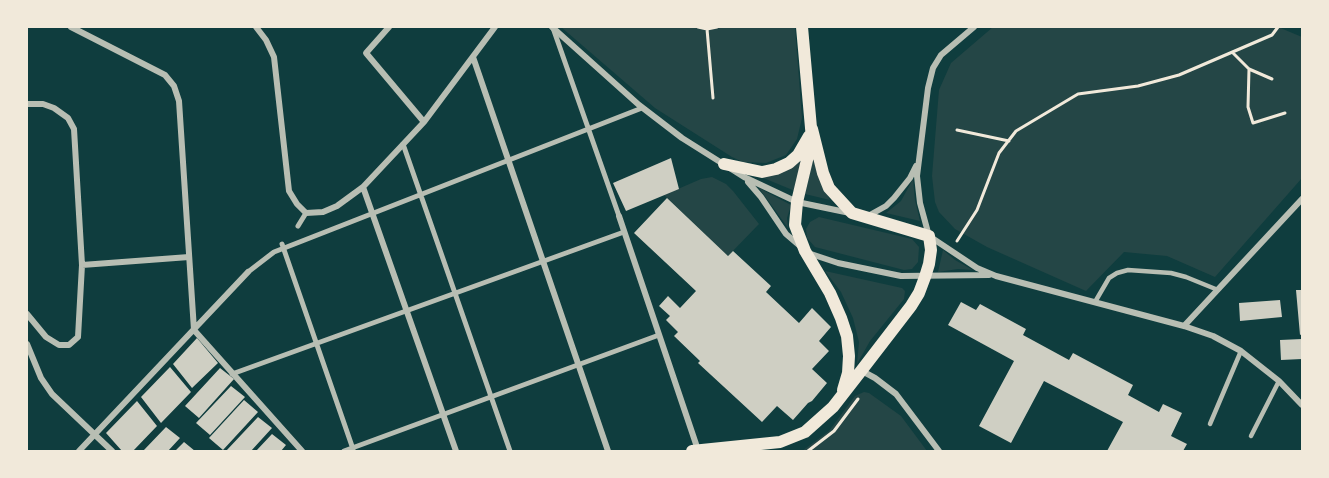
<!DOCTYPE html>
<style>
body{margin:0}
#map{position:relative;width:1329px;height:478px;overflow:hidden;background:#0f3d3e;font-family:"Public Sans",sans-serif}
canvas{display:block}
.frame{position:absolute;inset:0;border:28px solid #f1e9da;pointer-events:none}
</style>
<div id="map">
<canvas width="1329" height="478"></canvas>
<div class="frame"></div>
</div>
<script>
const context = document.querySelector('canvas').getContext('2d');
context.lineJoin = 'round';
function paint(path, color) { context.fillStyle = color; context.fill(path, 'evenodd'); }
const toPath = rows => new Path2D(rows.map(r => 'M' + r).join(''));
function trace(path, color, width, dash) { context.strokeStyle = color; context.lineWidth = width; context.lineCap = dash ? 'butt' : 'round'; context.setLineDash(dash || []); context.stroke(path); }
paint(toPath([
 [561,27,795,27,802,118,797,139,786,155,766,163,743,162,732,157,655,108],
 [993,27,1278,27,1302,37,1302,178,1215,277,1167,256,1124,252,1086,291,987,247,955,229,939,212,935,202,932,176,939,90,951,63],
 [807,151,795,191,761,177],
 [814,155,827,194,830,200,805,194],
 [712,177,726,184,733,191,759,224,728,256,664,195,701,179],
 [913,179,915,200,920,221,886,213,901,201],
 [759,188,791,205,787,218,788,228],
 [819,217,912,239,919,247,918,262,912,269,904,270,815,247,807,238,806,229,810,222],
 [943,250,955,260,973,270,958,269,938,272],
 [825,271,902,288,905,291,904,299,870,341,857,364,859,342,853,318,841,292],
 [864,392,869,393,901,416,927,451,802,451,829,431,855,396]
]), '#244646');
paint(toPath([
 [671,158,679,189,626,211,613,183],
 [667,198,728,256,733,251,771,286,766,292,799,323,812,308,831,327,819,341,829,351,812,369,827,383,812,401,808,403,793,420,777,406,762,422,698,363,700,361,674,336,678,332,666,320,670,316,659,306,668,296,680,308,696,291,634,233],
 [1296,290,1302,290,1302,334,1300,335],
 [1280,300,1282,317,1240,321,1239,303],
 [961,302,976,310,980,304,1026,329,1023,335,1069,360,1073,353,1133,385,1128,395,1159,412,1163,404,1182,413,1171,436,1187,444,1183,451,1107,451,1123,422,1044,381,1011,443,979,426,1014,361,948,325],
 [197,338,218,363,192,388,173,364],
 [1302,339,1302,359,1281,360,1280,340],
 [170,367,191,392,161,423,141,397],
 [220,368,234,379,199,418,185,406],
 [231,386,245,397,210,435,196,423],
 [244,400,258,412,223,450,209,438],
 [137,401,157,426,133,451,122,451,106,433],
 [258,417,272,428,251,451,226,451],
 [166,427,180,438,168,451,143,451],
 [272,434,286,445,281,451,256,451],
 [184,442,195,451,175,451]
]), '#cfcfc3');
trace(toPath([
 [698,27,707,29,717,27],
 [707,29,713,98],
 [1232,52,1249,69,1272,79],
 [1249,69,1248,107,1253,123,1285,113],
 [957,130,1009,141],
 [957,241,977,210,999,153,1016,131,1078,94,1138,86,1179,75,1272,35,1278,27],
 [808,451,834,431,858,399]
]), '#f1e9da', 3);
trace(toPath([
 [1095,302,1109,278,1117,273,1128,270,1171,273,1186,277,1218,290],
 [1210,424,1241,351],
 [1251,436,1279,381]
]), '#b8beb3', 4.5);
trace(toPath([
 [553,28,619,216],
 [403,144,510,451],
 [298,226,306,213],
 [282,244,353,449],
 [248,272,274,252,642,108],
 [232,374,624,232],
 [344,451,659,335]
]), '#b8beb3', 5);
trace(toPath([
 [71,27,165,75,174,86,179,101,194,330,302,451],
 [256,27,266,40,274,57,289,191,297,204,306,213,323,212,337,206,363,187,424,122,495,27],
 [389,27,366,53,424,122],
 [552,27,639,105,682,138,744,177,797,202,850,213],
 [974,27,941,55,933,68,928,88,917,176,920,203,929,236,977,268,996,276,1184,326,1213,336,1241,351,1279,381,1302,405],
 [473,57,608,451],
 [27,104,43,104,54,108,68,118,74,129,82,265,78,337,69,345,59,345,46,337,27,314],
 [748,182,761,197,786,234,800,246],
 [363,187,456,451],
 [619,216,698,450],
 [868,216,886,206,894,198,910,178,916,166],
 [808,253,838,263,901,276,989,275],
 [82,265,189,257],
 [1184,326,1302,199],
 [27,344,41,378,52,394,112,451],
 [862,371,875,378,896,394,939,451],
 [79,451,248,272]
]), '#b8beb3', 6);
trace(toPath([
 [802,27,812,139,797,202,795,225,805,251,830,293,841,318,847,336,849,356,848,373,843,390],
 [724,164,762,172,776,169,789,163,798,155,809,136],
 [692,451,780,442,805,432,833,407,861,371,911,306,919,293,925,277,929,264,931,250,929,236,852,213,829,188,823,173,812,129]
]), '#f1e9da', 12);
</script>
